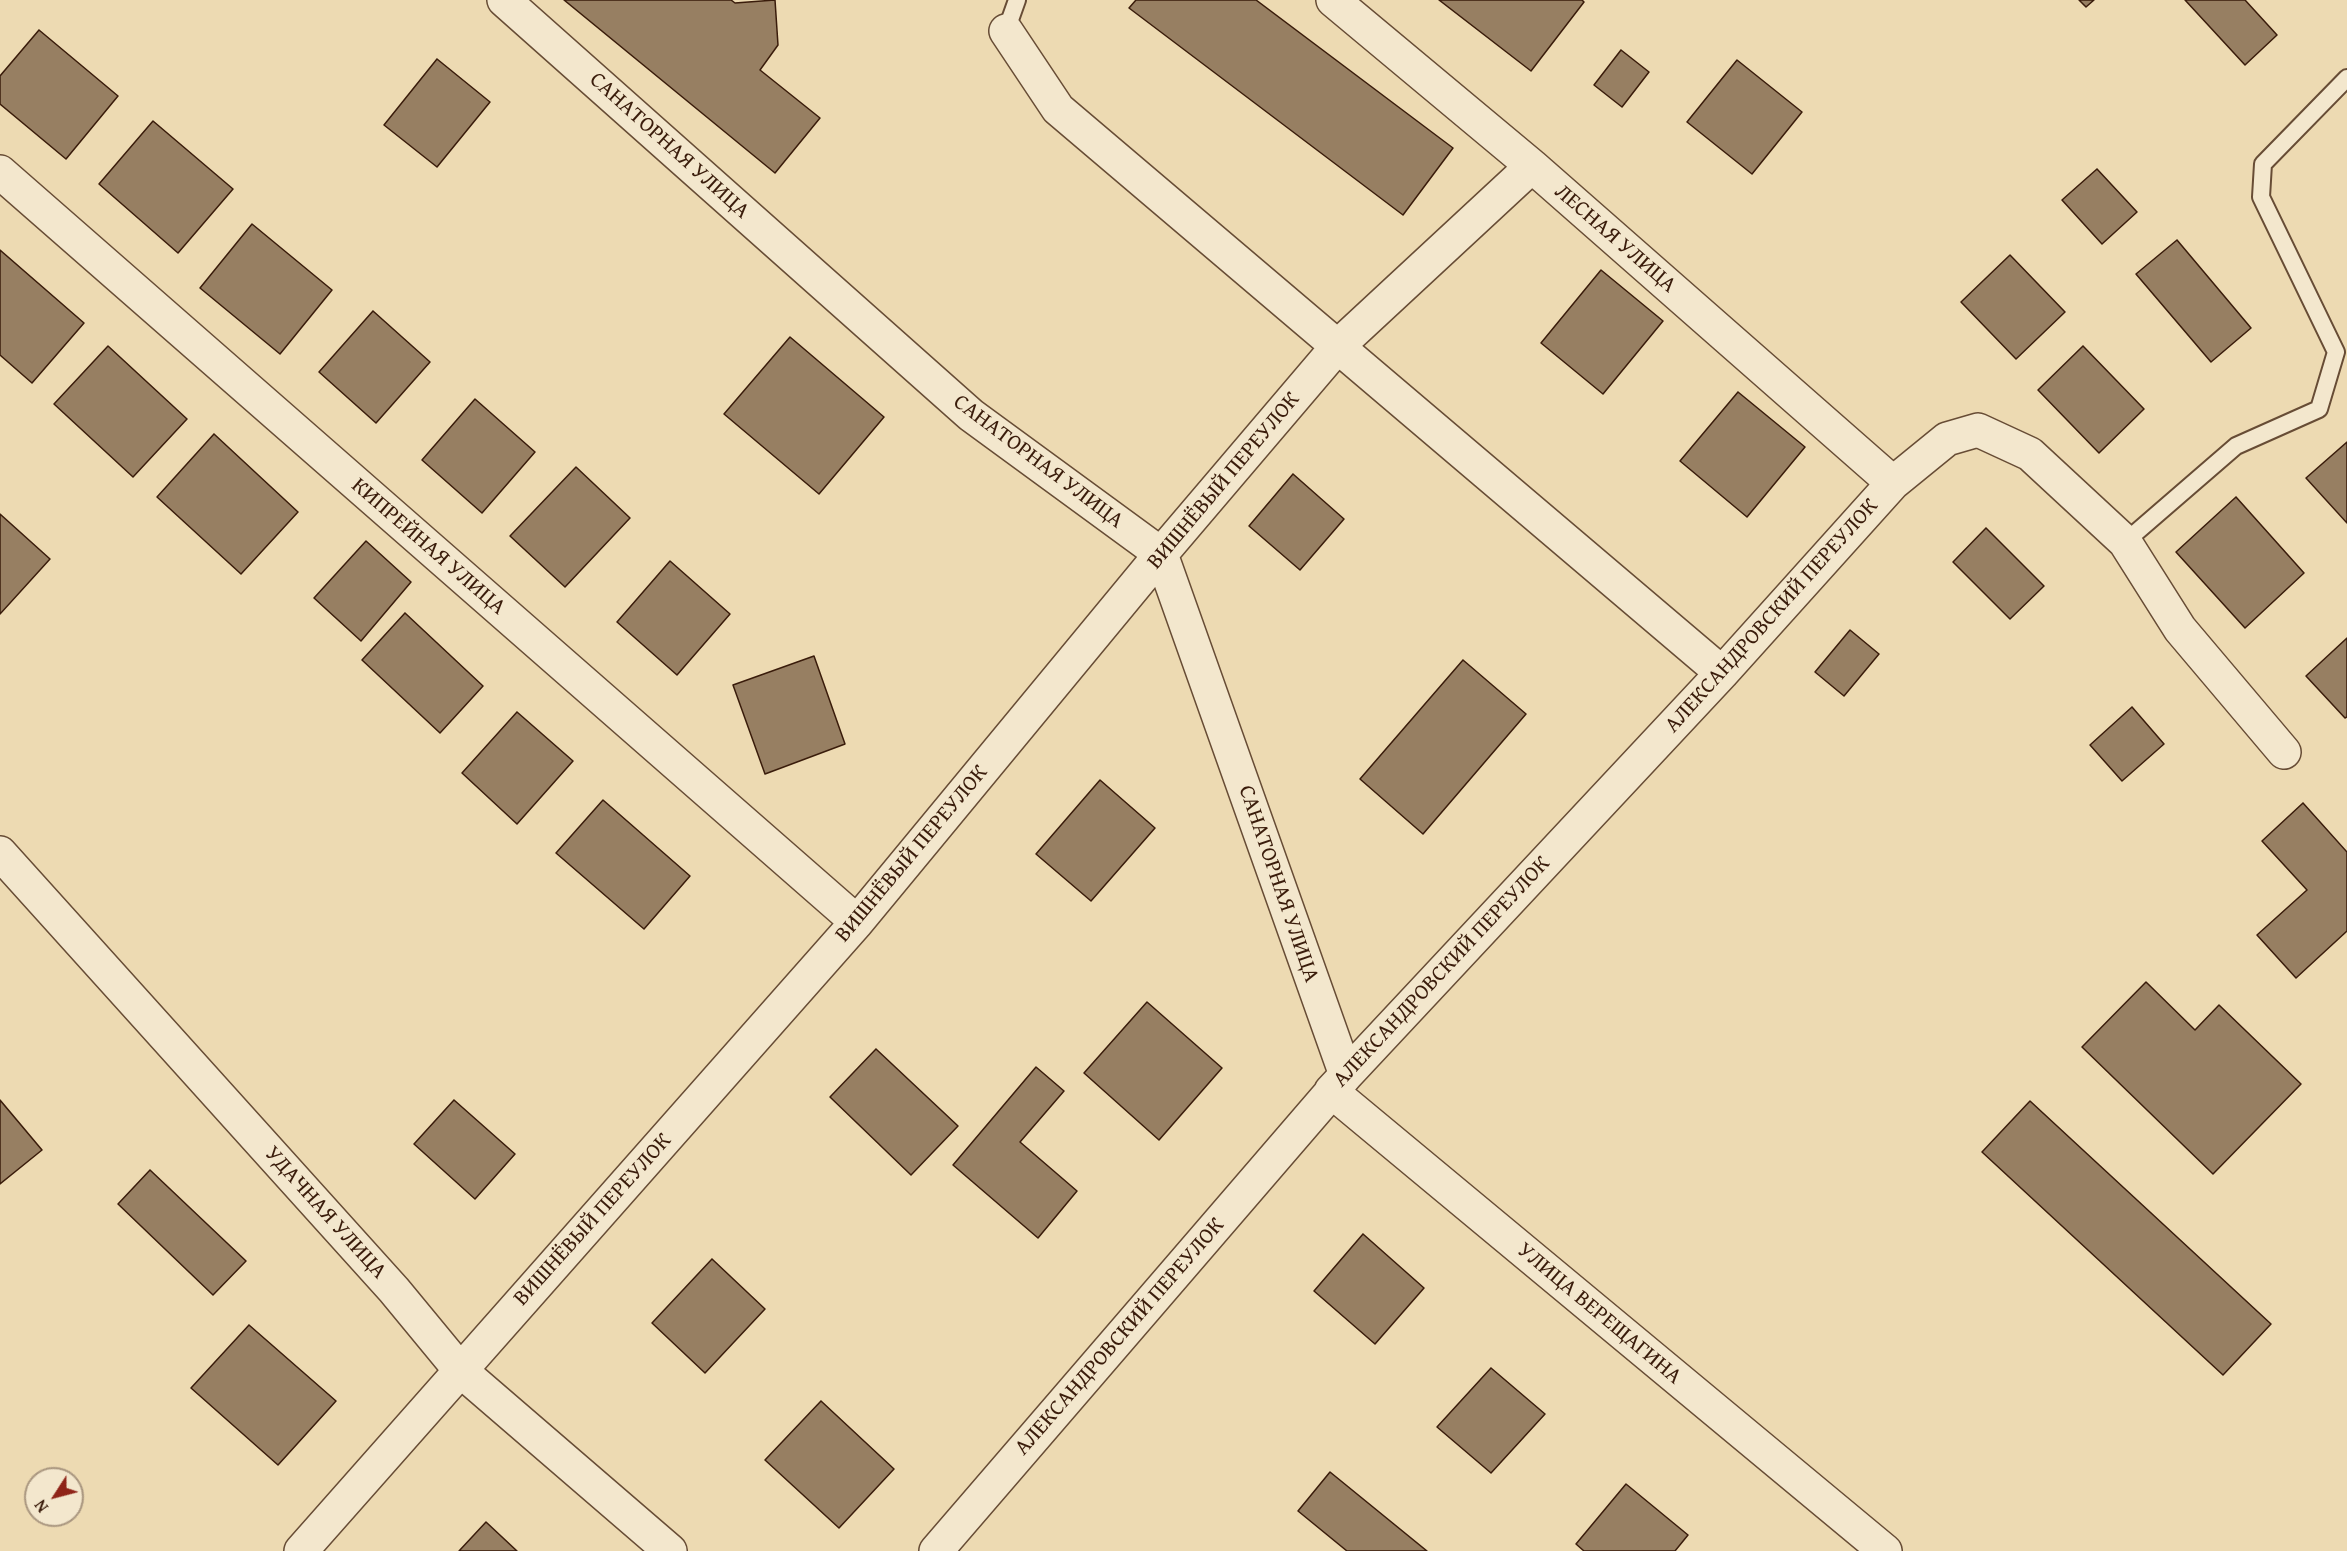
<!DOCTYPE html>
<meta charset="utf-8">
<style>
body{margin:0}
#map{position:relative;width:2347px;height:1551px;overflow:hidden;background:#eddab2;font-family:"Gentium Book Plus",serif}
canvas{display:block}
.north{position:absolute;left:24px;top:1467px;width:60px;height:60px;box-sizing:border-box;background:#f3e7cd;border:2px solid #a9967f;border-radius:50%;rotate:234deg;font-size:16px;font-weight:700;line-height:24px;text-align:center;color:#3a1c0b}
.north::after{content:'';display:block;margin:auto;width:21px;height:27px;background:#8f2418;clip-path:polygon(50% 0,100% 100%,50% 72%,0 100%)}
</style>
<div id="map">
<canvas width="2347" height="1551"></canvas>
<div class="north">N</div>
</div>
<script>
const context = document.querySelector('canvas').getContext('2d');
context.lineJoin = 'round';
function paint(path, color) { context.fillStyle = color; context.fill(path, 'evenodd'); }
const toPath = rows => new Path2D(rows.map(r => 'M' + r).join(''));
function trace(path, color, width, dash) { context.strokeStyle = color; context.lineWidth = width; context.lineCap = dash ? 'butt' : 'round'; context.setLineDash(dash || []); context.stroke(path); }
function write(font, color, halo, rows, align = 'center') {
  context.font = font + ' "Gentium Book Plus",serif'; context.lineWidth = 4.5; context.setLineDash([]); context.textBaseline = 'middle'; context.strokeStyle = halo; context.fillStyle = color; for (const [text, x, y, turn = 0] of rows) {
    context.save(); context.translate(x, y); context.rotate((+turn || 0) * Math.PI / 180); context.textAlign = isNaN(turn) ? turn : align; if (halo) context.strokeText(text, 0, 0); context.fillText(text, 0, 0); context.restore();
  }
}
const building = toPath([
 [564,0,731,0,735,3,775,0,778,45,760,70,820,118,775,173,564,0],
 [1136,0,1256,0,1453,148,1403,215,1129,8,1136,0],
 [1439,0,1582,0,1584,2,1531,71,1439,0],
 [2079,0,2094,0,2086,7,2079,0],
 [2185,0,2245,0,2277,35,2245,65,2185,0],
 [39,30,118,96,66,159,0,104,0,76,39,30],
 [1621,50,1649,72,1622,107,1594,85,1621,50],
 [437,59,490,102,437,167,384,125,437,59],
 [1737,60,1802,112,1752,174,1687,122,1737,60],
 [153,121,233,189,178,253,99,184,153,121],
 [2097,169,2137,212,2102,244,2062,200,2097,169],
 [252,224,332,290,280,354,200,288,252,224],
 [2177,240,2251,328,2211,362,2136,274,2177,240],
 [0,250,84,323,32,383,0,355,0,250],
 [2010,255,2065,312,2016,359,1961,302,2010,255],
 [1601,270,1663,321,1603,394,1541,343,1601,270],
 [373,311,430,362,376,423,319,372,373,311],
 [790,337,884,417,819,494,724,414,790,337],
 [108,346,187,419,133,477,54,404,108,346],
 [2083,346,2144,409,2099,453,2038,390,2083,346],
 [1738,392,1805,447,1747,517,1680,461,1738,392],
 [475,399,535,452,482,513,422,460,475,399],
 [214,434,298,512,241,574,157,497,214,434],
 [2347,442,2347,523,2306,478,2347,442],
 [576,467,630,518,565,587,510,536,576,467],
 [1293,474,1344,519,1300,570,1249,526,1293,474],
 [2236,497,2304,573,2245,628,2176,552,2236,497],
 [0,514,50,559,0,614,0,514],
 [1986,528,2044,586,2010,619,1953,562,1986,528],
 [366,541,411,582,361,641,314,598,366,541],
 [670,561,730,614,677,675,617,622,670,561],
 [405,613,483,686,440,733,362,660,405,613],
 [1850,630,1879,654,1844,696,1815,672,1850,630],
 [2347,638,2347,717,2345,718,2306,676,2347,638],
 [814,656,845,744,765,774,733,685,814,656],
 [1463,660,1526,714,1423,834,1360,779,1463,660],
 [2132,707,2164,744,2122,781,2090,745,2132,707],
 [517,712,573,761,517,824,462,773,517,712],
 [1100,780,1155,828,1091,901,1036,854,1100,780],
 [603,800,690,876,644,929,556,853,603,800],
 [2303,803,2347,852,2347,931,2296,978,2257,935,2307,890,2262,841,2303,803],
 [2146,982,2195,1030,2219,1005,2301,1084,2213,1174,2082,1047,2146,982],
 [1147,1002,1222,1068,1159,1140,1084,1073,1147,1002],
 [876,1049,958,1126,911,1175,830,1097,876,1049],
 [1036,1067,1064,1091,1020,1142,1077,1191,1038,1238,953,1165,1036,1067],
 [0,1100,42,1150,0,1184,0,1100],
 [454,1100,515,1154,475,1199,414,1144,454,1100],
 [2030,1101,2271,1324,2223,1375,1982,1152,2030,1101],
 [150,1170,246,1261,213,1295,118,1204,150,1170],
 [1363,1234,1424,1288,1375,1344,1314,1291,1363,1234],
 [712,1259,765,1309,705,1373,652,1323,712,1259],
 [249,1325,336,1401,278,1465,191,1388,249,1325],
 [1491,1368,1545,1414,1491,1473,1437,1427,1491,1368],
 [821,1401,894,1469,839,1528,765,1460,821,1401],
 [1330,1472,1427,1551,1347,1551,1298,1511,1330,1472],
 [1626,1484,1688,1535,1675,1551,1584,1551,1576,1544,1626,1484],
 [486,1522,517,1551,459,1551,486,1522]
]);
paint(building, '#977f62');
trace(building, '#3a1c0b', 1.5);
const service = toPath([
 [1006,31,1017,0],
 [2125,542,2236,446,2319,409,2336,352,2261,197,2263,164,2347,78]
]);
const minor = toPath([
 [504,0,971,415,1161,554,1346,1075,1331,1091,1885,1551],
 [1333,0,1532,166,1893,483],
 [1006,31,1058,109,1722,673],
 [0,172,857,922],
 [0,853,394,1290,460,1370,670,1551],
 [301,1551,857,922,1161,554,1338,346,1532,166],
 [936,1551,1346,1075,1722,673,1893,483,1947,439,1978,430,2030,454,2125,542,2180,629,2284,752]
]);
trace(service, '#674c35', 20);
trace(minor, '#674c35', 36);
trace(service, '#f3e7cd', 16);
trace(minor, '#f3e7cd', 33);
write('22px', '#3a1c0b', '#f3e7cd', [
 ["САНАТОРНАЯ УЛИЦА",669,146,42],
 ["ЛЕСНАЯ УЛИЦА",1615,239,41],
 ["САНАТОРНАЯ УЛИЦА",1038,462,37],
 ["ВИШНЁВЫЙ ПЕРЕУЛОК",1224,481,-50],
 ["КИПРЕЙНАЯ УЛИЦА",428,547,41],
 ["АЛЕКСАНДРОВСКИЙ ПЕРЕУЛОК",1772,616,-48],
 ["ВИШНЁВЫЙ ПЕРЕУЛОК",912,854,-50],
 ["САНАТОРНАЯ УЛИЦА",1278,884,71],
 ["АЛЕКСАНДРОВСКИЙ ПЕРЕУЛОК",1442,972,-47],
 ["УДАЧНАЯ УЛИЦА",325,1213,48],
 ["ВИШНЁВЫЙ ПЕРЕУЛОК",593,1220,-48],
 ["УЛИЦА ВЕРЕЩАГИНА",1599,1314,40],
 ["АЛЕКСАНДРОВСКИЙ ПЕРЕУЛОК",1120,1337,-49]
]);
</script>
